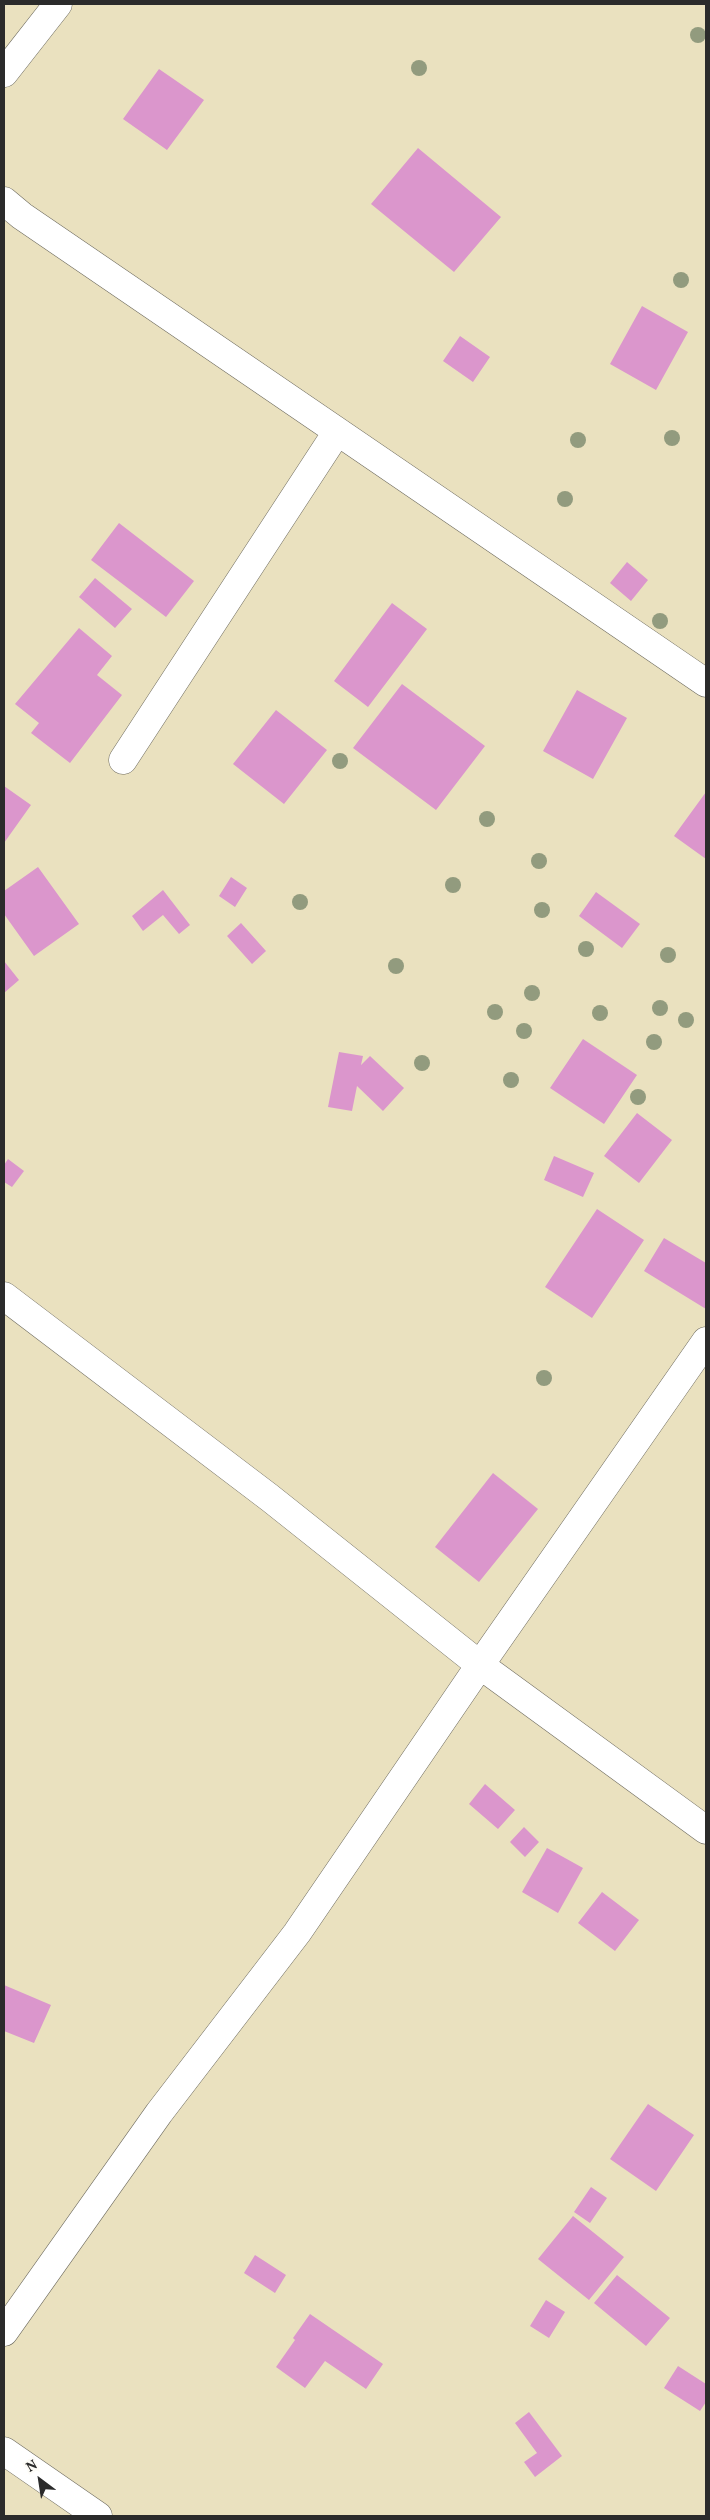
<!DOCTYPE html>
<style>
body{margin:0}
#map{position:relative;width:710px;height:2520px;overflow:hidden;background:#eae1bf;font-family:Vollkorn,serif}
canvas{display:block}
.frame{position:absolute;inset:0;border:5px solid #2b2b2b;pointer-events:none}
.north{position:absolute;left:15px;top:2455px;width:50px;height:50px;-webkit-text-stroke:4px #fdfcf7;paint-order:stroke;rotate:329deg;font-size:14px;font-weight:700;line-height:20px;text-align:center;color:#2b2b2b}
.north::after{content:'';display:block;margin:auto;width:18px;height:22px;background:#2b2b2b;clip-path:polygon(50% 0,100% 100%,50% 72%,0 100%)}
</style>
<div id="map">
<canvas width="710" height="2520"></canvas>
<div class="frame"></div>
<div class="north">N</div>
</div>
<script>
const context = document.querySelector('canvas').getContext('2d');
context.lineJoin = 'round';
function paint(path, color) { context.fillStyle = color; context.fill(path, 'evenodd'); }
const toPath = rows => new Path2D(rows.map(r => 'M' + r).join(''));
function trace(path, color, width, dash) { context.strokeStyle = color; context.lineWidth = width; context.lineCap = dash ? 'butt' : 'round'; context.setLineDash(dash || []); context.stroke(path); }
paint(toPath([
 [159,69,204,100,167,150,123,119],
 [418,148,501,217,454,272,371,204],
 [642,306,688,332,656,390,610,364],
 [460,336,490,357,473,382,443,361],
 [119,523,194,581,166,617,91,560],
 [627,562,648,580,631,601,610,583],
 [95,578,132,609,115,628,79,597],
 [392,603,427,629,368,707,334,681],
 [79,628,112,656,97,675,122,695,70,763,31,733,39,723,15,704],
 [402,684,485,746,436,810,353,748],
 [577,690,627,718,593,779,543,751],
 [276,710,327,750,284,804,233,764],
 [4,786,31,805,4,843],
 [706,792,706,859,674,836],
 [38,867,79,924,34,956,4,914,4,891],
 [231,877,247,888,235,907,219,896],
 [163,890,190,925,179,934,163,915,143,931,132,916],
 [596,892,640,924,622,948,579,916],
 [241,923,266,951,252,964,227,936],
 [4,961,19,980,4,993],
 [583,1039,637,1075,604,1124,550,1088],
 [339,1052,363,1056,361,1065,370,1056,404,1088,383,1111,357,1086,352,1111,328,1107],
 [637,1113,672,1140,639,1183,604,1156],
 [554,1156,594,1173,583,1197,544,1180],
 [8,1159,24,1171,12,1187,4,1182,4,1165],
 [597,1209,644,1240,592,1318,545,1287],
 [664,1238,706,1263,706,1309,644,1271],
 [493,1473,538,1509,479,1582,435,1547],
 [485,1784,515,1810,498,1829,469,1804],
 [524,1827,539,1842,525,1857,510,1842],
 [547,1848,583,1868,558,1913,522,1892],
 [602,1892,639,1920,615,1951,578,1923],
 [4,1985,51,2005,34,2043,4,2031],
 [648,2104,694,2135,656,2191,610,2159],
 [591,2187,607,2198,590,2223,574,2212],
 [573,2216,624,2257,589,2300,538,2259],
 [255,2255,286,2275,275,2293,244,2273],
 [617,2275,670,2318,646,2346,594,2303],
 [546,2300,565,2312,549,2338,530,2326],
 [310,2314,383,2364,366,2389,325,2361,305,2388,276,2367,295,2340,293,2338],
 [678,2366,706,2384,706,2402,700,2411,664,2388],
 [529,2412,562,2456,535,2477,524,2462,537,2453,515,2423]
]), '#db96cc');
const street = toPath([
 [4,73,58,4],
 [4,201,22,216,706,683],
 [123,760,337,432],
 [4,1296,270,1498,480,1665,706,1830],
 [4,2332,159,2113,297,1933,480,1665,706,1341],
 [4,2451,98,2516]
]);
trace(street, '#6e6b5f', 29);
trace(street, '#fff', 28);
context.fillStyle = '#929b7e';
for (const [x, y] of [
 [698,35],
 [419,68],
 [681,280],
 [672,438],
 [578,440],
 [565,499],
 [660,621],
 [340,761],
 [487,819],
 [539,861],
 [453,885],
 [300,902],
 [542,910],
 [586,949],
 [668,955],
 [396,966],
 [532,993],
 [660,1008],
 [495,1012],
 [600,1013],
 [686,1020],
 [524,1031],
 [654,1042],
 [422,1063],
 [511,1080],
 [638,1097],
 [544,1378]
]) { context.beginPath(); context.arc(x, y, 8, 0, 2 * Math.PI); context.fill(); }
</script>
